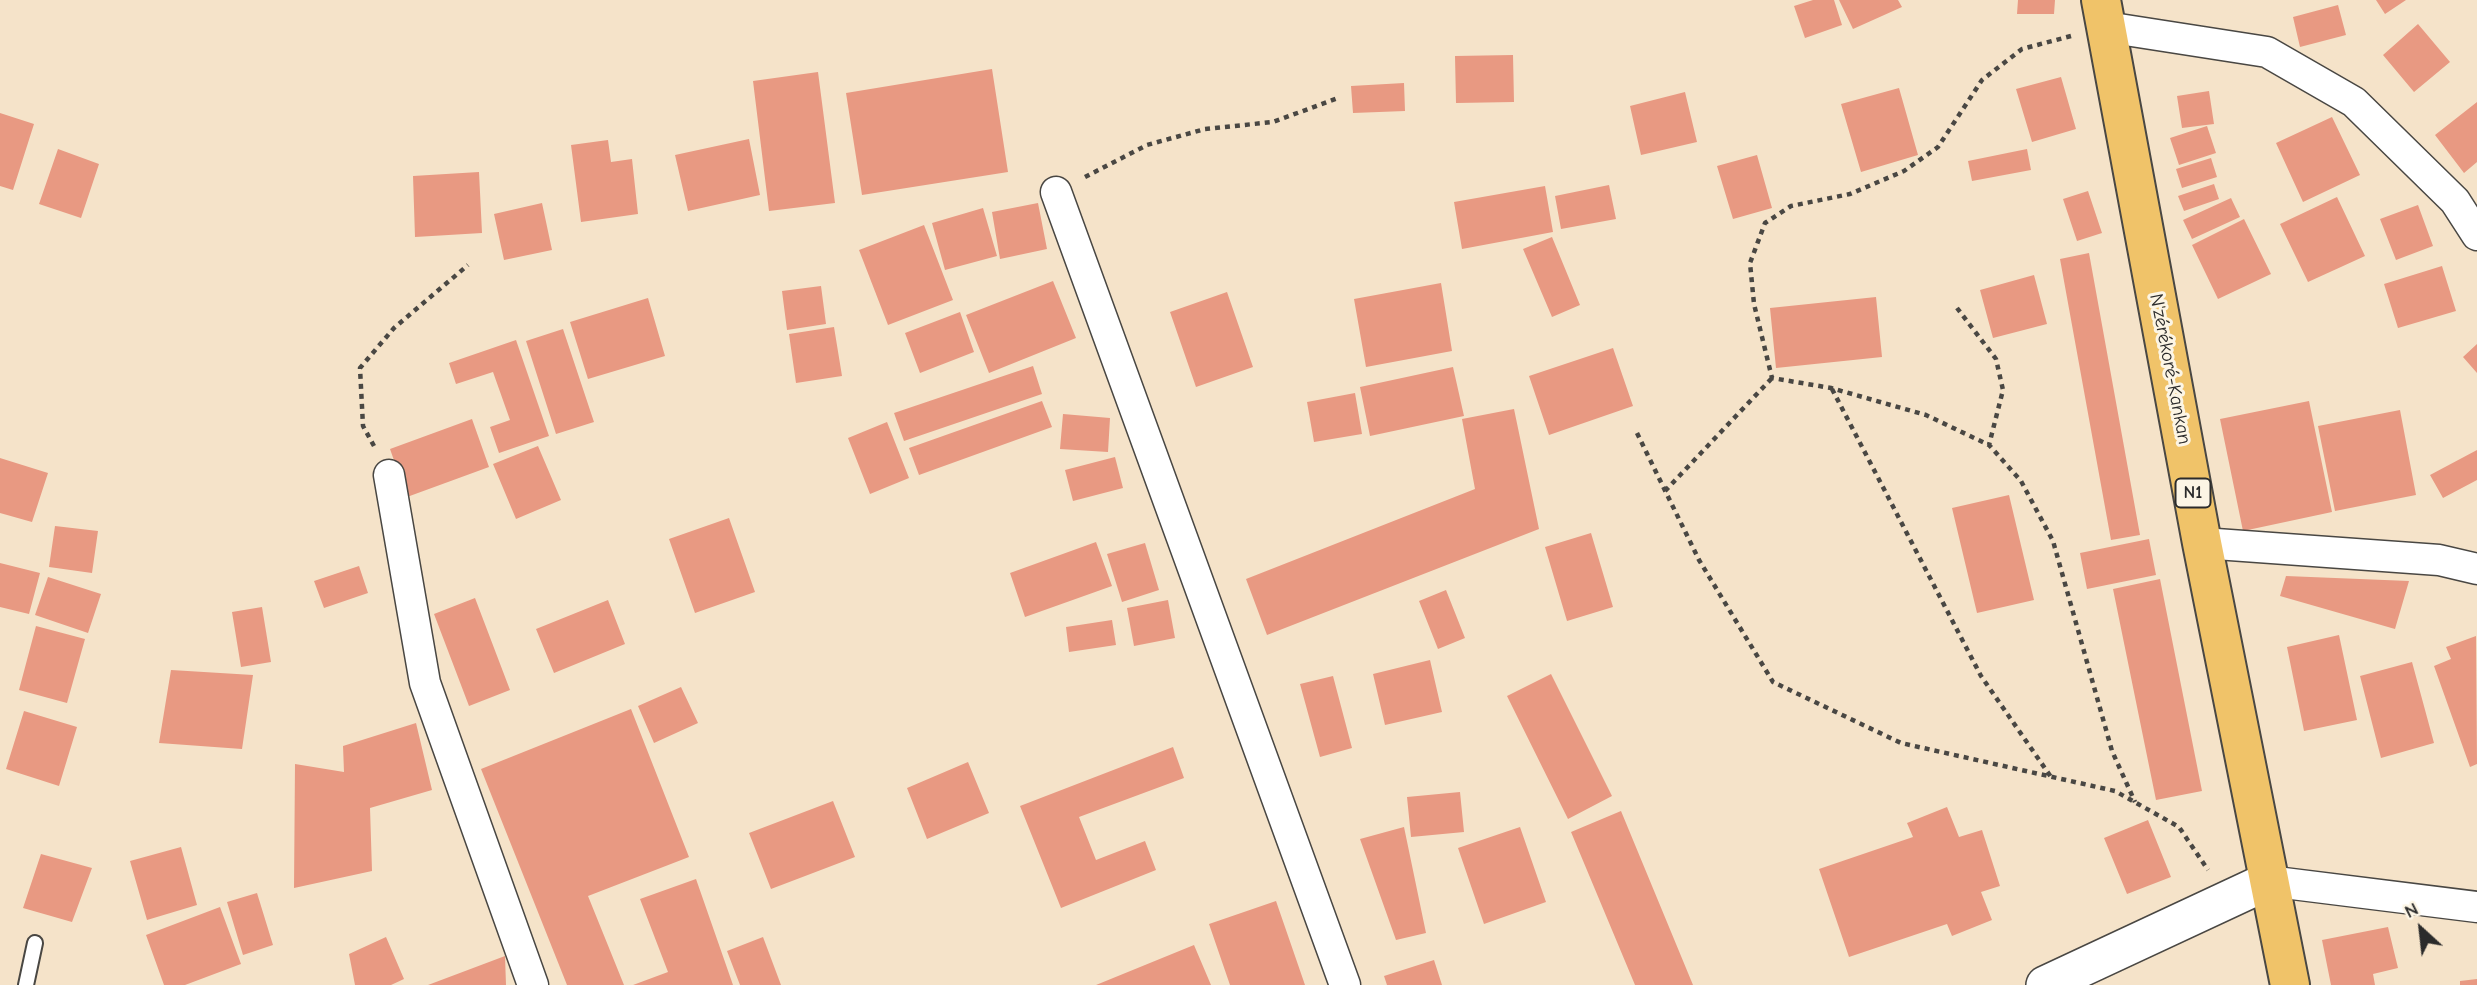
<!DOCTYPE html>
<meta charset="utf-8">
<style>
body{margin:0}
#map{position:relative;width:2477px;height:985px;overflow:hidden;background:#f5e3c9;font-family:"Comic Neue",sans-serif}
canvas{display:block}
.north{position:absolute;left:2386px;top:894px;width:70px;height:70px;-webkit-text-stroke:5px #fcf5e5;paint-order:stroke;rotate:333deg;font-size:19px;font-weight:700;line-height:28px;text-align:center;color:#2b2b2b}
.north::after{content:'';display:block;margin:auto;width:24px;height:32px;background:#2b2b2b;clip-path:polygon(50% 0,100% 100%,50% 72%,0 100%)}
</style>
<div id="map">
<canvas width="2477" height="985"></canvas>
<div class="north">N</div>
</div>
<script>
const context = document.querySelector('canvas').getContext('2d');
context.lineJoin = 'round';
function paint(path, color) { context.fillStyle = color; context.fill(path, 'evenodd'); }
const toPath = rows => new Path2D(rows.map(r => 'M' + r).join(''));
function trace(path, color, width, dash) { context.strokeStyle = color; context.lineWidth = width; context.lineCap = dash ? 'butt' : 'round'; context.setLineDash(dash || []); context.stroke(path); }
function write(font, color, halo, rows, align = 'center') {
  context.font = font + ' "Comic Neue",sans-serif'; context.lineWidth = 6; context.setLineDash([]); context.textBaseline = 'middle'; context.strokeStyle = halo; context.fillStyle = color; for (const [text, x, y, turn = 0] of rows) {
    context.save(); context.translate(x, y); context.rotate((+turn || 0) * Math.PI / 180); context.textAlign = isNaN(turn) ? turn : align; if (halo) context.strokeText(text, 0, 0); context.fillText(text, 0, 0); context.restore();
  }
}
paint(toPath([
 [1813,0,1834,0,1842,25,1805,38,1794,6],
 [1839,0,1898,0,1902,7,1853,29],
 [2018,0,2055,0,2054,14,2017,14],
 [2376,0,2406,0,2385,14],
 [2338,5,2346,35,2300,47,2293,17],
 [2418,24,2450,62,2414,92,2383,55],
 [1513,55,1514,102,1456,103,1455,56],
 [992,69,1008,172,862,195,846,93],
 [818,72,835,203,769,211,753,81],
 [2061,77,2076,129,2032,142,2016,89],
 [1404,83,1405,111,1353,113,1351,86],
 [1899,88,1918,155,1861,172,1841,104],
 [2209,91,2214,124,2182,128,2177,96],
 [1685,92,1697,142,1641,155,1630,106],
 [2477,102,2477,162,2464,173,2435,135],
 [0,113,34,124,13,190,0,186],
 [2332,117,2360,175,2303,202,2276,143],
 [2207,126,2216,153,2179,165,2170,138],
 [749,139,760,195,688,211,675,155],
 [608,140,611,162,632,159,638,214,581,222,571,145],
 [58,149,99,164,81,218,39,204],
 [2027,149,2031,170,1972,181,1968,161],
 [1757,155,1772,208,1733,219,1717,166],
 [2211,158,2217,177,2182,188,2176,169],
 [479,172,482,233,415,237,413,176],
 [2214,184,2219,199,2184,211,2178,196],
 [1609,185,1616,219,1561,229,1555,196],
 [1545,186,1553,232,1462,249,1454,202],
 [2088,191,2102,233,2077,241,2063,199],
 [2337,197,2365,256,2308,282,2280,224],
 [2231,198,2240,217,2192,239,2183,220],
 [542,203,552,250,504,260,494,214],
 [1038,203,1047,249,1000,259,992,212],
 [2418,205,2433,246,2396,260,2380,219],
 [983,208,997,256,945,270,932,223],
 [2244,219,2271,274,2218,299,2192,245],
 [924,225,953,300,888,325,859,250],
 [1552,237,1580,305,1552,317,1523,249],
 [2089,253,2140,535,2111,540,2060,259],
 [2442,266,2456,311,2398,328,2384,284],
 [2034,275,2047,324,1993,338,1980,290],
 [1053,281,1076,338,989,373,966,315],
 [1441,283,1452,351,1366,367,1354,299],
 [821,286,826,324,787,330,782,291],
 [1227,292,1253,367,1196,387,1170,312],
 [1876,297,1882,357,1776,368,1770,308],
 [648,298,665,356,588,379,570,322],
 [960,312,974,352,920,373,905,333],
 [834,327,842,376,796,383,789,334],
 [563,329,594,422,556,434,526,341],
 [516,340,549,436,499,453,490,427,510,420,493,372,456,384,449,363],
 [2477,344,2477,373,2463,357],
 [1613,348,1633,406,1549,435,1529,376],
 [1033,366,1042,394,904,441,894,413],
 [1453,367,1464,416,1370,436,1360,387],
 [1355,393,1362,434,1314,442,1307,402],
 [1042,401,1052,427,919,475,909,448],
 [2309,401,2332,512,2243,531,2220,419],
 [1514,409,1539,529,1267,635,1246,579,1475,489,1462,419],
 [2400,410,2416,495,2335,511,2318,426],
 [1063,414,1110,418,1108,452,1060,449],
 [472,419,489,467,407,497,390,449],
 [887,422,909,478,870,494,848,438],
 [538,446,561,500,516,519,493,464],
 [2477,450,2477,480,2443,498,2430,475],
 [1115,457,1123,488,1073,501,1065,470],
 [0,458,48,473,32,522,0,513],
 [2009,495,2034,600,1977,613,1952,508],
 [729,518,755,592,695,613,669,539],
 [55,526,98,531,92,573,49,567],
 [1591,533,1613,607,1567,621,1545,547],
 [2149,539,2156,575,2087,589,2080,553],
 [1096,542,1112,586,1025,617,1010,573],
 [1145,543,1159,590,1122,602,1107,554],
 [0,563,40,573,29,614,0,607],
 [359,566,368,593,324,608,314,581],
 [2286,576,2409,581,2395,629,2280,596],
 [48,577,101,594,88,633,35,615],
 [2160,579,2202,791,2156,800,2113,589],
 [1446,590,1465,638,1438,649,1419,601],
 [475,598,510,690,469,706,434,614],
 [608,600,625,644,554,673,536,629],
 [1168,600,1175,638,1134,646,1127,608],
 [262,607,271,662,241,667,232,612],
 [1112,620,1116,645,1069,652,1066,627],
 [36,626,85,639,67,703,19,690],
 [2339,635,2357,720,2304,731,2287,647],
 [2476,636,2477,764,2470,767,2434,666,2451,659,2446,647],
 [1430,660,1442,712,1385,725,1373,674],
 [2412,662,2434,743,2381,758,2360,676],
 [171,670,253,675,242,749,159,743],
 [1551,674,1612,796,1568,819,1507,696],
 [1333,676,1352,748,1320,757,1300,684],
 [681,687,698,723,654,743,638,706],
 [631,709,689,857,588,896,624,985,567,985,481,769],
 [24,711,77,727,59,786,6,769],
 [416,723,432,790,370,808,372,871,294,888,295,764,344,772,343,746],
 [1173,747,1184,778,1079,817,1096,860,1145,841,1156,870,1061,908,1020,806],
 [968,762,989,813,927,839,907,788],
 [1460,792,1464,832,1411,837,1407,797],
 [833,801,855,857,771,889,749,833],
 [1947,807,1959,837,1982,830,2000,886,1981,892,1992,920,1952,936,1947,924,1849,957,1819,869,1913,837,1907,823],
 [1621,811,1693,985,1635,985,1571,832],
 [2148,820,2171,877,2127,894,2104,838],
 [1404,827,1426,933,1396,940,1360,839],
 [1520,827,1546,902,1484,924,1458,848],
 [181,847,197,905,147,920,130,861],
 [41,854,92,868,72,922,23,908],
 [696,879,733,985,633,985,668,972,640,899],
 [257,893,273,945,243,955,227,902],
 [1276,901,1305,985,1230,985,1209,924],
 [220,907,241,964,185,985,164,985,146,935],
 [2388,927,2398,968,2373,974,2375,985,2331,985,2322,940],
 [386,937,404,979,391,985,355,985,349,954],
 [763,937,781,985,740,985,727,951],
 [1194,945,1211,985,1096,985],
 [505,956,506,985,428,985],
 [1434,960,1442,985,1387,985,1384,976],
 [2477,979,2477,985,2460,985,2460,981]
]), '#e89982');
const service = toPath([
 [26,985,35,943]
]);
const minor = toPath([
 [2106,27,2267,52,2354,102,2455,201,2477,235],
 [1056,192,1345,985],
 [389,475,425,683,533,985],
 [2202,543,2439,560,2477,569],
 [2268,881,2477,907]
]);
const tertiary = toPath([
 [2045,985,2268,881]
]);
const trunk = toPath([
 [2101,0,2202,543,2290,985]
]);
trace(service, '#494743', 18);
trace(minor, '#494743', 33);
trace(tertiary, '#494743', 40);
trace(trunk, '#494743', 42);
trace(toPath([
 [2071,36,2022,49,1982,80,1938,147,1904,171,1850,194,1791,206,1765,223,1750,263,1754,304,1772,378,1831,388,1926,415,1989,445,2021,481,2053,541,2112,751,2135,802],
 [1085,177,1147,145,1205,129,1273,122,1338,98],
 [1957,308,1996,359,2003,390,1989,445],
 [1832,389,1981,676,2051,777],
 [1637,433,1699,560,1773,682,1901,743,2115,791,2179,827,2208,870],
 [374,446,363,426,360,368,394,328,468,265],
 [1665,491,1772,378]
]), '#494743', 4.5, [5, 5]);
trace(service, '#fff', 14);
trace(minor, '#fff', 30);
trace(tertiary, '#fff', 37);
trace(trunk, '#f0c369', 38);
for (const [x, y, w] of [
 [2193,493,35]
]) { const box = new Path2D(); box.roundRect(x - w / 2, y - 14.5, w, 29, 5); context.fillStyle = '#fcf5e5'; context.fill(box); trace(box, '#2b2b2b', 2); }
write('bold 18px', '#2b2b2b', null, [
 ["N1",2193,493]
]);
write('19px', '#2b2b2b', '#fcf5e5', [
 ["N'zérékoré-Kankan",2170,369,79]
]);
</script>
